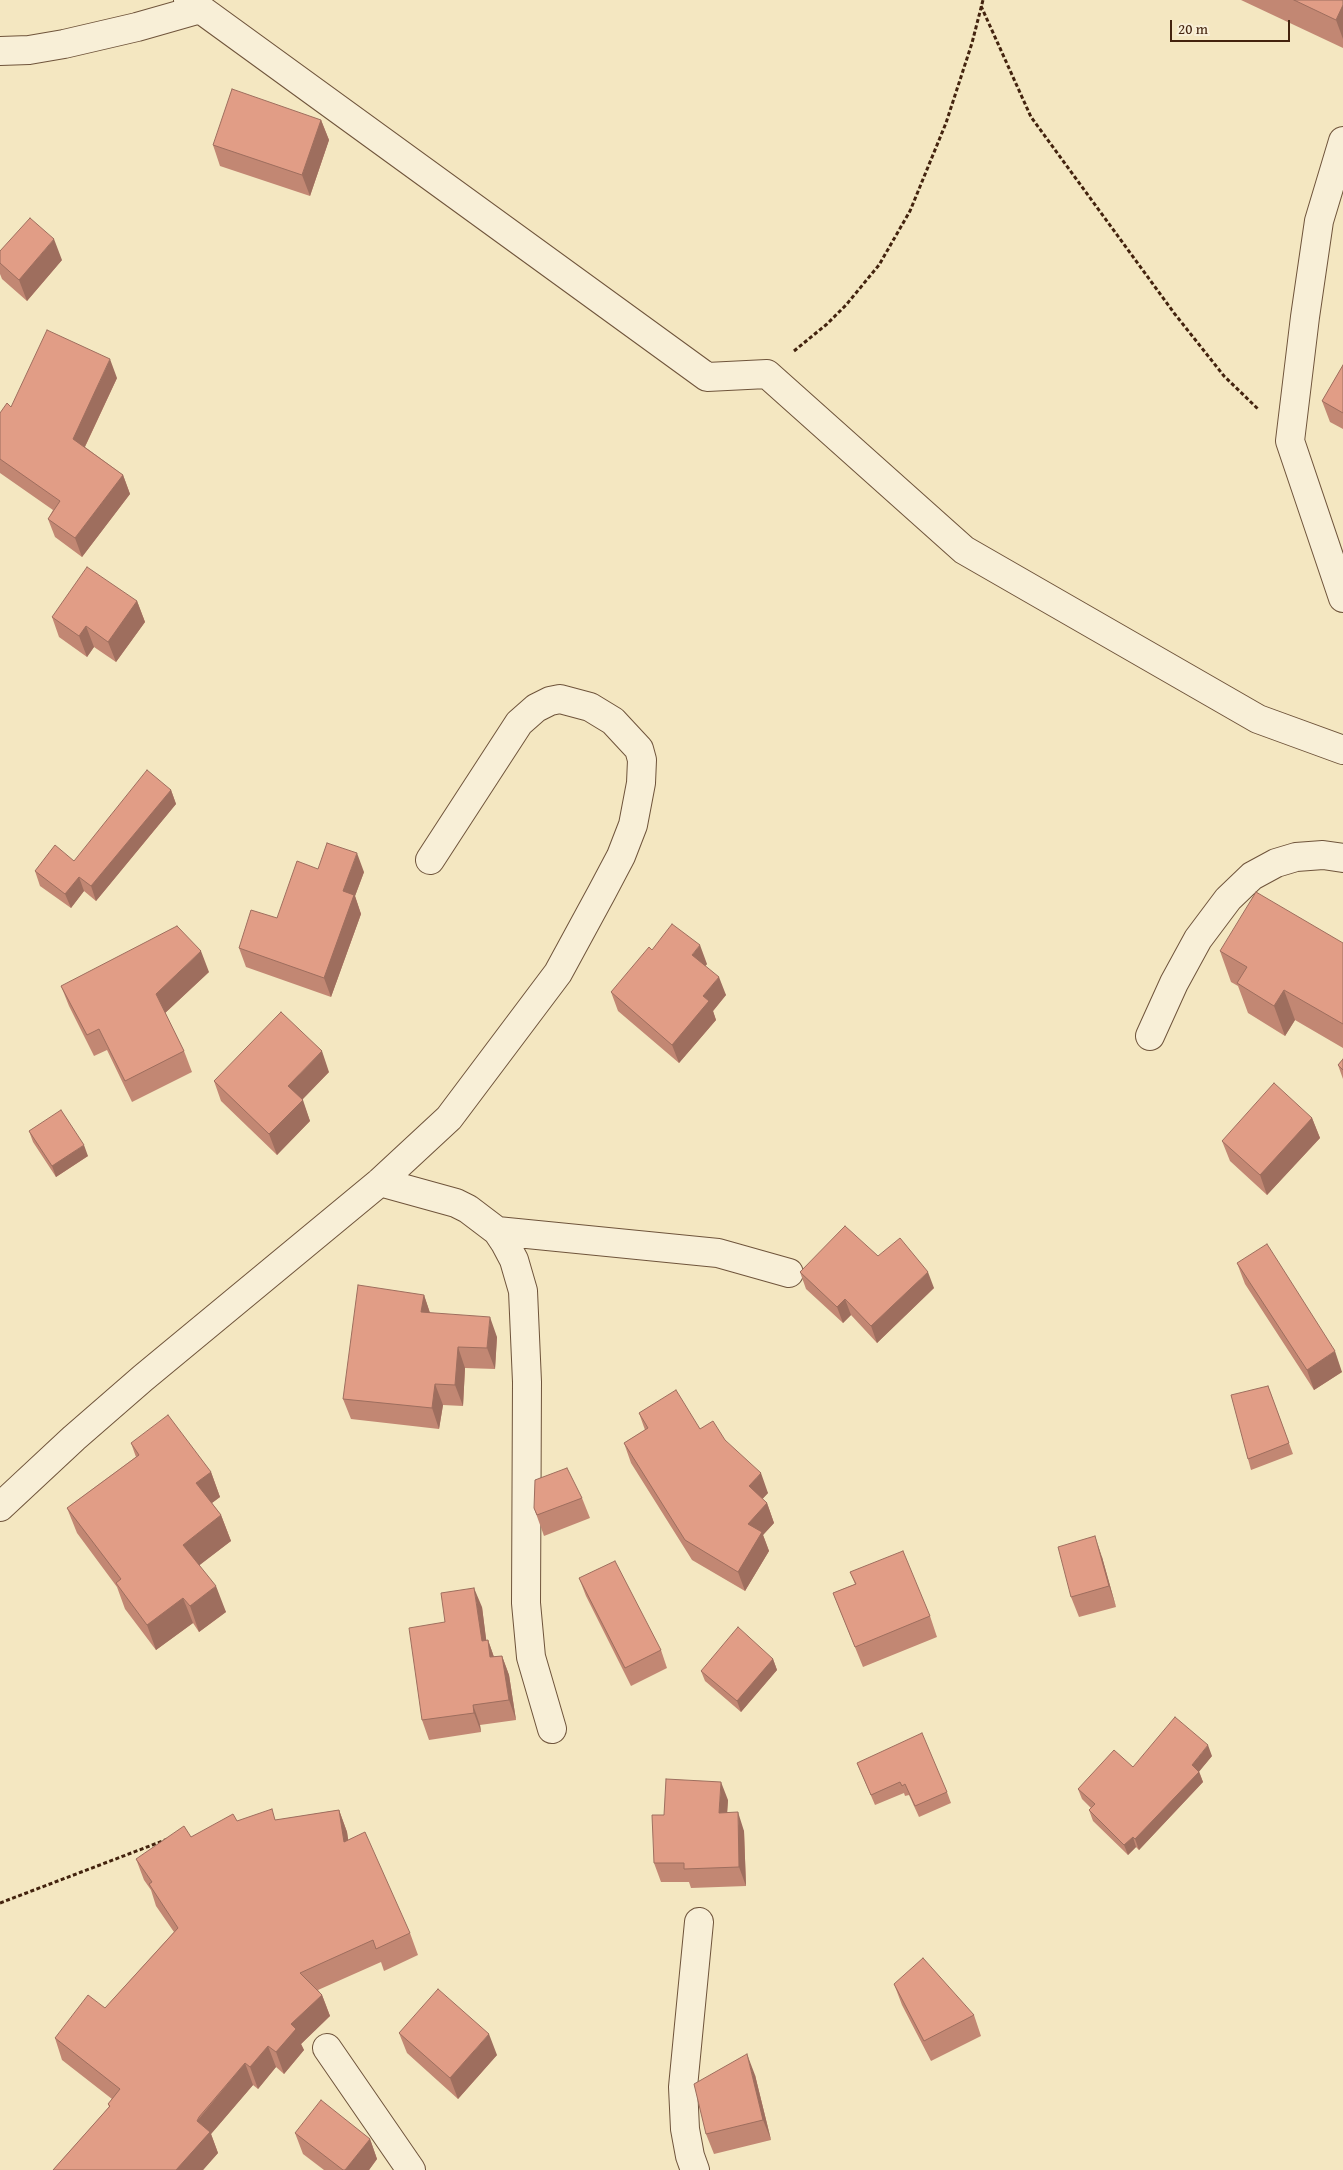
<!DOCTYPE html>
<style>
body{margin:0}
#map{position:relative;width:1343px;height:2170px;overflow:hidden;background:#f4e7c1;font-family:"Gentium Book Plus",serif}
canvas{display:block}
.scale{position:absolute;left:1170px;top:20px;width:120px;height:22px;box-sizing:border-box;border:2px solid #43230e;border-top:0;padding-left:6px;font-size:15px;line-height:18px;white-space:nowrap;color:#43230e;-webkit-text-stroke:4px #f8efd7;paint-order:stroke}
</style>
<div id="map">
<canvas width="1343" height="2170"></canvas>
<div class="scale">20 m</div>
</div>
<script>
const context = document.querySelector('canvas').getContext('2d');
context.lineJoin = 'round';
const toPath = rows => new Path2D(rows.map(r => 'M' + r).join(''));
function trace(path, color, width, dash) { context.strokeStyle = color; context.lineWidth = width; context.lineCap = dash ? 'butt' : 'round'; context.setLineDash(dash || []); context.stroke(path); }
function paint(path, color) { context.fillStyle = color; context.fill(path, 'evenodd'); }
const minor = toPath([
 [188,0,707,377,767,374,964,550,1258,719,1343,750],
 [0,51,29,50,64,44,137,27,200,9],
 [1343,141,1319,221,1305,317,1290,441,1343,598],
 [1150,1036,1174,983,1198,939,1228,899,1252,876,1276,863,1296,857,1323,855,1343,858],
 [380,1182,456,1203,468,1209,497,1231,505,1243,514,1260,523,1291,527,1382,526,1603,531,1657,552,1729],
 [497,1231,718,1253,789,1273],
 [0,1507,74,1438,143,1378,380,1182,449,1118,558,973,602,892,621,856,633,825,641,783,642,760,639,749,613,721,590,707,560,699,550,701,536,708,519,723,430,860],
 [327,2048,411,2170],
 [695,2170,690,2156,685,2129,683,2087,699,1922]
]);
trace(minor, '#6f543b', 30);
trace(toPath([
 [981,6,1031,117,1174,313,1224,376,1258,409],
 [794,351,827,324,846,305,879,265,910,211,946,123,972,43,983,0],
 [0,1903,168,1839]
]), '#43230e', 3, [4, 2.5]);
trace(minor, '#f8efd7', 28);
paint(toPath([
 [1241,0,1343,0,1343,48],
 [321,120,329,140,310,196,220,166,213,145],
 [0,251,62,260,27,301,2,279,0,274],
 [1343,365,1343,429,1330,422,1322,401],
 [117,378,85,447,123,475,130,494,82,557,55,537,48,519,53,510,0,473,0,413,11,407],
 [137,601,145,622,116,662,94,647,87,657,59,637,52,617],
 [171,790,176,804,96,901,84,891,71,908,40,886,35,871,74,861],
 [318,869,364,872,355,896,361,914,331,997,246,967,239,948,277,918],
 [1343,943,1343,1048,1295,1020,1285,1036,1248,1013,1238,986,1231,982,1220,951],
 [652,950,707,964,705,966,726,995,713,1011,716,1020,679,1063,618,1011,611,992],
 [209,972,165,1013,184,1051,192,1072,132,1102,107,1050,94,1056,69,1006,61,986],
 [1343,1059,1343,1079,1338,1065],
 [329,1072,302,1100,310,1121,277,1155,221,1101,214,1081],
 [1312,1118,1320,1138,1267,1195,1230,1161,1222,1141],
 [29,1131,88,1156,56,1177,33,1142],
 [878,1256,934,1288,877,1343,851,1315,843,1323,806,1289,800,1272],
 [1237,1263,1342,1372,1314,1390,1245,1284],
 [424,1295,430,1313,497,1337,495,1369,465,1368,463,1406,443,1405,439,1429,351,1419,343,1399],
 [1268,1386,1293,1454,1251,1470,1248,1459],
 [639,1413,700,1429,725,1440,768,1493,762,1499,767,1503,774,1523,763,1535,769,1551,745,1591,692,1560,631,1463,624,1443,645,1430],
 [131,1443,211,1472,220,1497,212,1503,221,1515,231,1541,199,1565,226,1612,199,1632,193,1623,156,1650,125,1609,117,1587,77,1533,67,1508,136,1457],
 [582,1498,590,1518,544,1536,534,1508],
 [1102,1557,1116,1607,1079,1617,1071,1597],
 [850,1572,930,1616,937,1637,863,1667,833,1593,855,1584],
 [579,1578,661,1650,667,1668,631,1686,586,1596],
 [482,1607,486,1640,488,1640,494,1657,502,1656,509,1675,516,1720,480,1725,481,1732,429,1740,422,1720,445,1622],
 [773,1659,777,1670,741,1712,705,1681,701,1671],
 [1212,1756,1199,1771,1203,1782,1139,1850,1136,1847,1128,1855,1093,1821,1089,1810,1091,1808,1082,1799,1078,1789,1133,1767],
 [857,1763,947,1792,951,1803,919,1817,909,1795,905,1796,904,1793,875,1805],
 [728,1800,727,1812,744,1831,746,1886,691,1888,689,1882,661,1882,654,1863,664,1815],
 [339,1810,347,1832,348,1840,410,1933,418,1955,384,1971,381,1962,318,1990,322,1995,330,2016,301,2044,304,2050,284,2074,276,2067,258,2089,253,2085,211,2134,218,2153,203,2170,53,2170,109,2107,108,2104,112,2099,62,2060,55,2038,105,2008,174,1932,156,1906,151,1890,144,1880,136,1859,191,1837,237,1821,276,1820],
 [894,1984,974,2015,981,2036,931,2061,902,2005],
 [399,2033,497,2055,458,2099,407,2053],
 [755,2075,771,2140,714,2154,706,2134],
 [295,2133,370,2139,377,2159,369,2170,324,2170,303,2154]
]), '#c28773');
paint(toPath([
 [1343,5,1343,39,1336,20],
 [321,120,329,140,310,196,302,175],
 [54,239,62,260,27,301,19,280],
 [110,359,117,378,80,457,73,439],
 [123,475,130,494,82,557,75,538],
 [137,601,145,622,116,662,108,642],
 [86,626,94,647,87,657,79,636],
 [171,790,176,804,96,901,91,886],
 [357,853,364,872,355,896,361,914,331,997,324,978,343,891],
 [79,877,84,891,71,908,65,894],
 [700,945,707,964,699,974,692,955],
 [201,951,209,972,163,1015,156,994],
 [719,977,726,995,713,1011,716,1020,679,1063,672,1045,703,996],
 [1284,990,1295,1020,1285,1036,1274,1006],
 [322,1051,329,1072,295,1107,288,1086],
 [303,1100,310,1121,277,1155,269,1134],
 [1312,1118,1320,1138,1267,1195,1260,1175],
 [84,1145,88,1156,56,1177,52,1166],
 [928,1272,934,1288,877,1343,871,1326],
 [424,1295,431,1316,421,1312],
 [845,1299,851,1315,843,1323,837,1307],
 [490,1317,497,1337,495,1369,487,1348],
 [458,1347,465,1368,463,1406,455,1385],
 [1335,1351,1342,1372,1314,1390,1307,1370],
 [435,1384,443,1405,439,1429,432,1408],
 [211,1472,220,1497,205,1508,196,1483],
 [761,1473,768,1493,756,1506,749,1486],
 [767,1503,774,1523,763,1535,769,1551,745,1591,738,1572,748,1524],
 [221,1515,231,1541,192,1571,183,1545],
 [1095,1536,1102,1557,1116,1607,1109,1586],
 [216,1586,226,1612,199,1632,190,1606],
 [474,1588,482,1607,489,1661,482,1641],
 [183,1598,193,1623,156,1650,147,1625],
 [488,1640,495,1660,490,1657],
 [502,1656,509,1675,516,1720,509,1700],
 [773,1659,777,1670,741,1712,737,1701],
 [473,1705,480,1725,481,1732,474,1713],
 [1208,1745,1212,1756,1198,1773,1199,1772,1203,1782,1139,1850,1135,1839,1192,1765],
 [721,1782,728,1800,726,1831,719,1813],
 [339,1810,347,1832,352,1864,344,1842],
 [738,1812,744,1831,746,1886,739,1867],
 [1133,1837,1136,1847,1128,1855,1124,1845],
 [322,1995,330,2016,301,2044,304,2050,284,2074,276,2052,291,2024],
 [489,2034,497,2055,458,2099,450,2078],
 [268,2046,276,2067,258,2089,250,2067],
 [747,2054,755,2075,771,2140,763,2120],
 [245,2063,253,2085,211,2134,218,2153,203,2170,176,2170,197,2121],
 [370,2139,377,2159,369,2170,345,2170]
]), '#9e6e5e');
const building = toPath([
 [1294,0,1343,0,1343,5,1336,20,1294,0],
 [232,89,321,120,302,175,213,145,232,89],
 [30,218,54,239,19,280,0,263,0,251,30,218],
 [47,330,110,359,73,439,123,475,75,538,48,519,60,501,0,459,0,413,7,403,11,407,47,330],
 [1343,365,1343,413,1322,401,1343,365],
 [87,567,137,601,108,642,86,626,79,636,52,617,87,567],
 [147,770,171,790,91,886,79,877,65,894,35,871,55,845,74,861,147,770],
 [327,843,357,853,343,891,354,895,324,978,239,948,251,910,277,918,297,861,318,869,327,843],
 [1256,892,1343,943,1343,1024,1284,990,1274,1006,1237,983,1247,967,1220,951,1256,892],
 [672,924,700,945,692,955,719,977,703,996,709,1001,672,1045,611,992,649,947,652,950,672,924],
 [177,926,201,951,156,994,184,1051,125,1081,99,1029,87,1035,61,986,177,926],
 [281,1012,322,1051,288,1086,303,1100,269,1134,214,1081,281,1012],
 [1343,1059,1343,1070,1338,1065,1343,1059],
 [1274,1083,1312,1118,1260,1175,1222,1141,1274,1083],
 [61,1110,84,1145,52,1166,29,1131,61,1110],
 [845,1226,878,1256,900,1238,928,1272,871,1326,845,1299,837,1307,800,1272,845,1226],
 [1267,1244,1335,1351,1307,1370,1237,1263,1267,1244],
 [358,1285,424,1295,421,1312,490,1317,487,1348,458,1347,455,1385,435,1384,432,1408,343,1399,358,1285],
 [1268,1386,1289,1443,1248,1459,1231,1395,1268,1386],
 [676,1390,700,1429,713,1421,725,1440,761,1473,749,1486,767,1503,748,1524,762,1532,738,1572,685,1540,624,1443,648,1428,639,1413,676,1390],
 [168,1415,211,1472,196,1483,221,1515,183,1545,216,1586,190,1606,183,1598,147,1625,116,1583,121,1579,67,1508,139,1455,131,1443,168,1415],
 [567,1468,582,1498,537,1515,534,1508,535,1480,567,1468],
 [1095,1536,1109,1586,1071,1597,1058,1547,1095,1536],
 [903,1551,930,1616,855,1647,833,1593,856,1584,850,1572,903,1551],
 [615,1561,661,1650,625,1668,579,1578,615,1561],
 [474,1588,482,1641,488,1640,490,1657,502,1656,509,1700,473,1705,474,1713,422,1720,409,1628,445,1622,441,1593,474,1588],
 [738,1627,773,1659,737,1701,701,1671,738,1627],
 [1175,1717,1208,1745,1192,1765,1199,1772,1135,1839,1133,1837,1124,1845,1089,1810,1095,1804,1078,1789,1114,1750,1133,1767,1175,1717],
 [922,1733,947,1792,915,1806,905,1784,902,1786,900,1782,871,1795,857,1763,922,1733],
 [666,1779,721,1782,719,1813,738,1812,739,1867,684,1869,684,1863,654,1863,652,1815,664,1815,666,1779],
 [272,1809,275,1820,339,1810,344,1842,365,1832,410,1933,376,1949,373,1940,300,1973,322,1995,291,2024,296,2029,276,2052,268,2046,250,2067,245,2063,199,2117,197,2121,210,2132,176,2170,53,2170,110,2106,108,2104,120,2089,55,2038,88,1995,105,2008,178,1928,149,1884,152,1882,136,1859,184,1826,191,1837,233,1814,237,1821,272,1809],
 [923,1958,974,2015,924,2041,894,1984,923,1958],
 [438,1989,489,2034,450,2078,399,2033,438,1989],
 [747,2054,763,2120,706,2134,694,2084,747,2054],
 [321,2100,370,2139,345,2170,343,2170,295,2133,321,2100]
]);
paint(building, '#e19d86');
trace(building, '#9e6e5e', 1);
</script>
